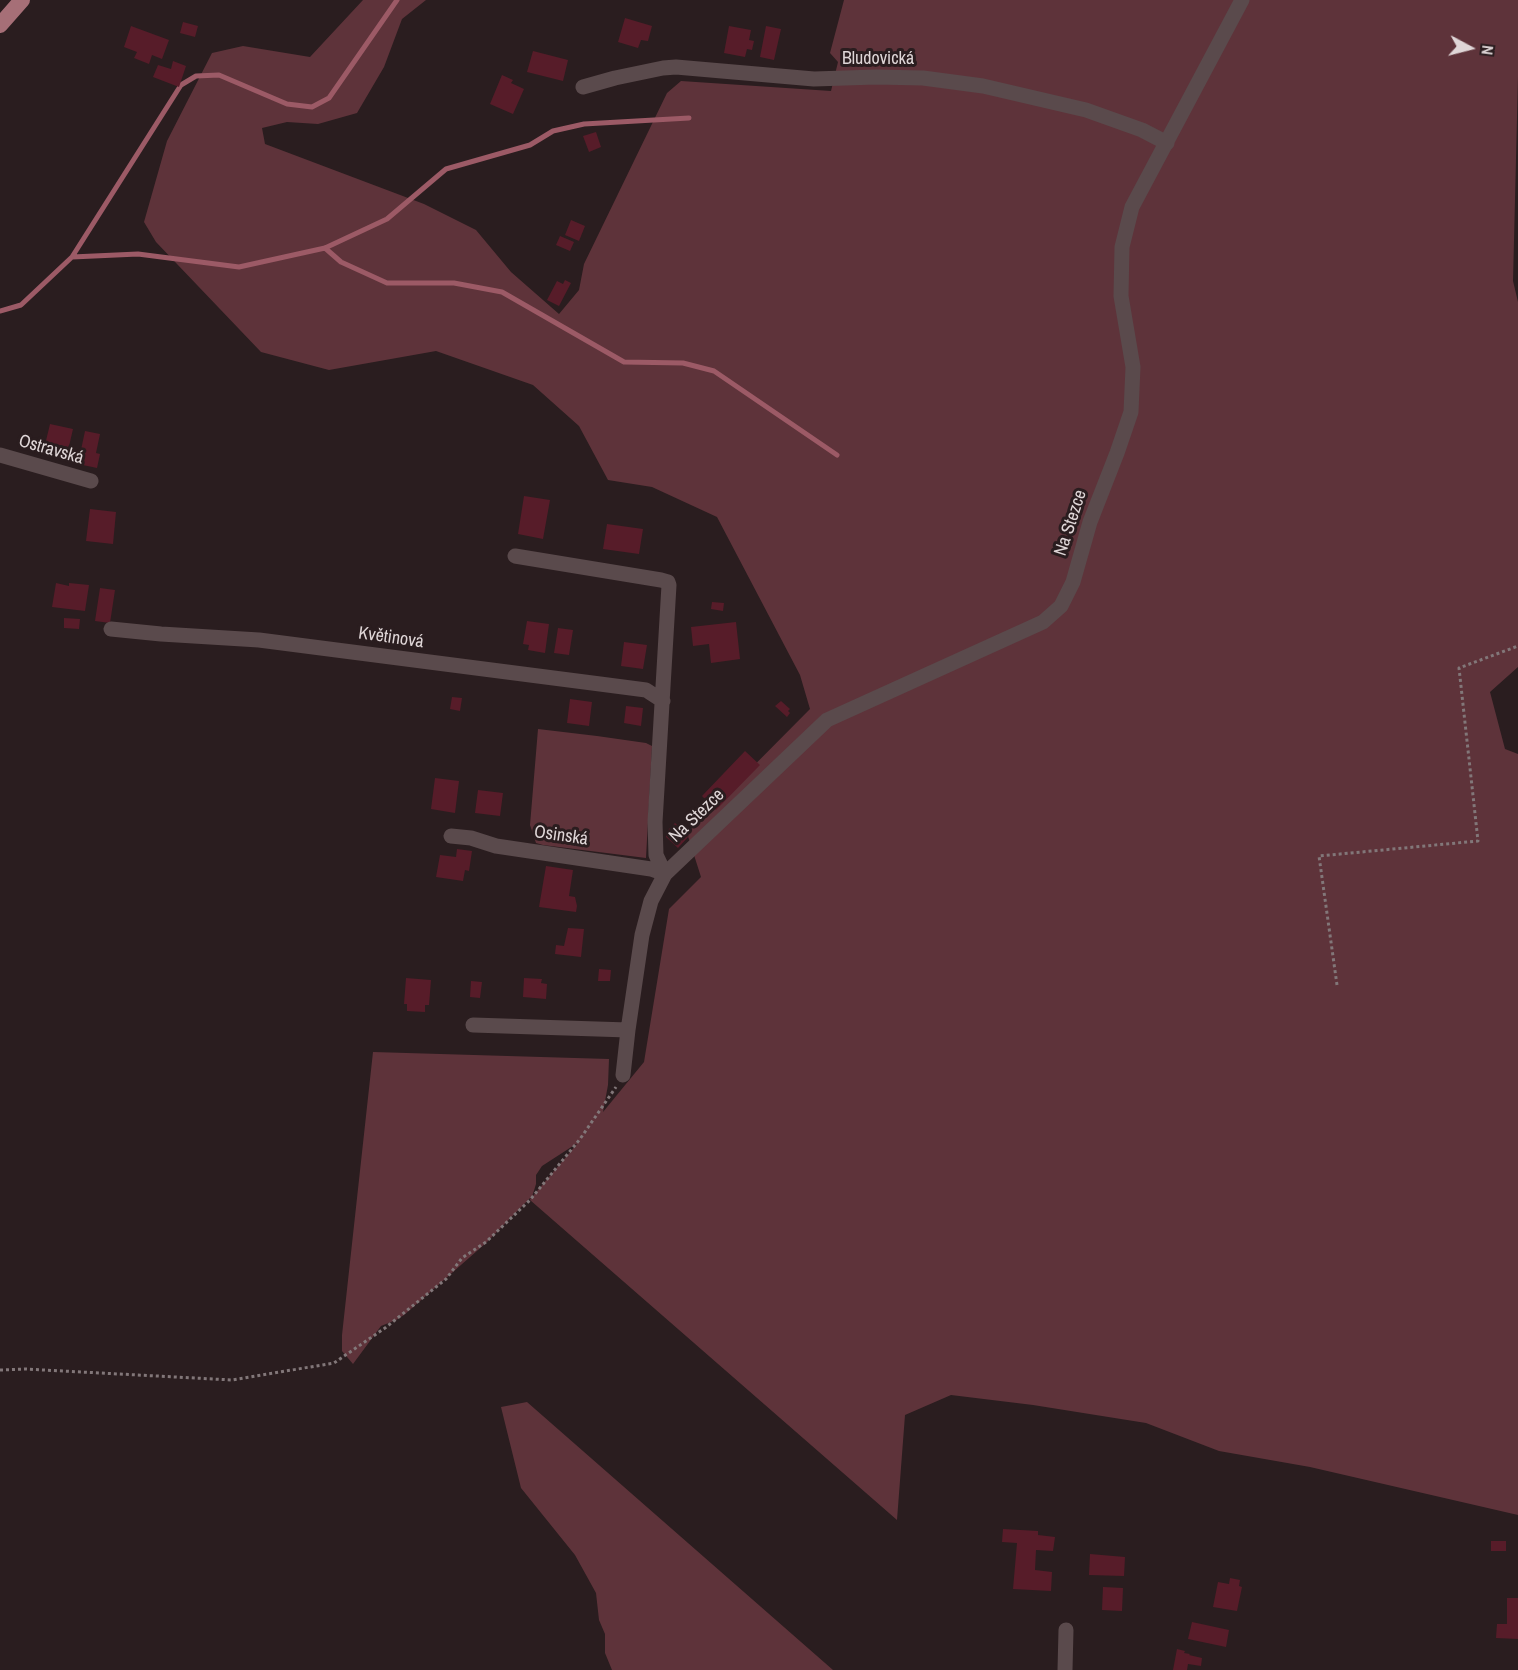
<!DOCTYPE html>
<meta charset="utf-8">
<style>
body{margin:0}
#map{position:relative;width:1518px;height:1670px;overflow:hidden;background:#2a1d1f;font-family:"Archivo Narrow",sans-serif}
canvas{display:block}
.north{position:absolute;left:1440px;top:18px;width:60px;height:60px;-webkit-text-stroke:4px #2a1d1f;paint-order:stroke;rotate:97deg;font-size:16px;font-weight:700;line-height:24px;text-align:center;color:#dfd6d7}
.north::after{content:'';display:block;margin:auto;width:21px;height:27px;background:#dfd6d7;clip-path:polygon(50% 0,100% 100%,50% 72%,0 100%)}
</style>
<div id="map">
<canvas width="1518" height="1670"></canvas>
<div class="north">N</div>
</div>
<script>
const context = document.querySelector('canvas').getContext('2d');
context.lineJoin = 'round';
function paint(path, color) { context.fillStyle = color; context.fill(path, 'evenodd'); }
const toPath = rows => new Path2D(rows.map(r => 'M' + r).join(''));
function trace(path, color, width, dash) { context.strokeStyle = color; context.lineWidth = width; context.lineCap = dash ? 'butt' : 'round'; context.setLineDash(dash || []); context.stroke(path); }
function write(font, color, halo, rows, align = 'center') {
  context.font = font + ' "Archivo Narrow",sans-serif'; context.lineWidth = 6; context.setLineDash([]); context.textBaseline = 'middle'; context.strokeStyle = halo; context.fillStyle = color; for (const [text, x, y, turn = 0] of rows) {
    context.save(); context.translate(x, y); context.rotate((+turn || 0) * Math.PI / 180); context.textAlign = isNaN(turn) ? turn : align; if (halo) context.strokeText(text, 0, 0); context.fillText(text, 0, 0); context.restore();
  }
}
paint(toPath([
 [363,0,426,0,402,19,384,67,357,113,318,124,287,122,262,128,265,144,424,204,476,230,511,272,559,314,579,290,584,264,667,93,681,81,831,91,838,62,830,53,844,0,1518,0,1518,77,1513,281,1518,302,1518,667,1490,692,1505,749,1518,754,1518,1515,1310,1467,1219,1451,1146,1423,1033,1405,951,1395,905,1415,897,1520,530,1200,531,1197,486,1243,404,1315,396,1320,381,1326,353,1364,342,1351,342,1335,373,1052,609,1059,608,1085,603,1112,644,1062,669,909,701,877,687,833,810,709,800,675,717,517,652,487,608,480,579,426,533,385,436,351,329,370,261,352,156,242,144,222,167,141,212,53,243,46,310,57],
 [576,1144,577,1144,532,1197,536,1184,536,1175,542,1166],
 [538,729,597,736,646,743,652,746,646,858,543,845,536,843,530,825],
 [527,1402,833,1670,612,1670,605,1653,605,1634,599,1620,596,1593,575,1555,521,1488,501,1407]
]), '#5e333a');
trace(toPath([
 [325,248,341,262,387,283,454,283,502,292,624,362,683,363,714,371,837,455],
 [72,257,181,85,196,76,219,75,287,104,312,107,329,98,397,0],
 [0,311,21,305,72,257,138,254,239,267,325,248,387,219,446,169,530,145,553,131,584,124,689,118]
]), '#9c5a66', 5);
paint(toPath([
 [625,18,652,26,648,41,641,40,638,48,618,42],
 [183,22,198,26,195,37,180,33],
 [131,26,169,40,162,59,152,55,149,64,134,58,137,52,124,47],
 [729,26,751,30,749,40,754,41,752,50,747,49,745,57,724,53],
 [766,26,781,29,774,60,760,57],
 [533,51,568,60,563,81,527,72],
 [173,61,186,66,179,87,153,77,158,65,171,69],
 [502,75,513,80,511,83,524,89,513,114,490,104],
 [596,132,601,147,589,152,583,136],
 [571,220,585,226,579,241,565,235],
 [560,236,574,242,570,251,556,245],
 [565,280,571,283,559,306,547,300,557,281,563,284],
 [50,424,73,429,67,455,44,449],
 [85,431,100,434,96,453,100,454,97,468,78,464],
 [524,496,550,500,543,539,518,534],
 [90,509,116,512,113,544,86,541],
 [607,524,643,529,639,554,603,549],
 [56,583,69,586,69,583,89,585,85,611,52,607],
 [100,588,115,590,110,623,95,621],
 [712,602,724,603,723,611,711,609],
 [64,618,80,619,79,629,64,628],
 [527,621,549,624,545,653,528,650,529,645,523,644],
 [736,622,740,659,711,663,709,644,693,646,691,627],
 [558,628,573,630,569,655,554,653],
 [624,642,647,645,643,669,621,666],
 [452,697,462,698,460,711,450,709],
 [570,699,592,702,589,726,567,723],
 [781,701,790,709,788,711,790,713,787,717,775,706],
 [626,706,643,708,641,726,624,723],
 [745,751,760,765,716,810,702,796],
 [435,778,459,781,455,813,431,809],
 [478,790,503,793,500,816,475,813],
 [675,823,689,836,678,848,666,837,666,832],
 [457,849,472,851,469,871,465,870,463,881,436,877,440,855,456,857],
 [546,866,573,870,569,896,575,897,577,906,576,912,539,907],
 [568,928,584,929,581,957,555,954,556,945,564,946],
 [599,969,611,970,610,981,598,981],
 [406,978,431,980,429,1005,425,1005,425,1012,407,1011,407,1004,404,1004],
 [524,978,542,979,541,983,547,984,546,999,523,997],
 [471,981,482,982,480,998,470,997],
 [1003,1529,1038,1531,1038,1535,1055,1537,1053,1551,1036,1550,1035,1570,1052,1572,1051,1591,1013,1589,1017,1543,1002,1542],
 [1491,1541,1506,1541,1506,1551,1491,1551],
 [1090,1554,1125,1557,1124,1576,1089,1575],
 [1230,1578,1240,1580,1239,1586,1242,1587,1237,1611,1213,1607,1218,1582,1229,1584],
 [1103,1587,1123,1588,1122,1611,1102,1610],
 [1507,1598,1518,1598,1518,1639,1496,1638,1497,1624,1507,1624],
 [1192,1622,1229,1630,1226,1647,1188,1639],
 [1177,1649,1185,1651,1184,1653,1190,1654,1189,1655,1202,1658,1201,1666,1188,1664,1187,1670,1173,1670]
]), '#571c29');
trace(toPath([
 [1337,985,1319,856,1478,841,1459,668,1518,646],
 [0,1370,25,1369,232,1380,334,1363,385,1328,446,1279,462,1258,486,1242,530,1200,580,1139,616,1087]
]), '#827779', 3, [3, 3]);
trace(toPath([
 [583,87,615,78,663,68,676,67,814,79,876,77,923,78,983,86,1086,110,1142,130,1167,143],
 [0,455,91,481],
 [515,556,661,580,668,582,669,585,655,822,656,855,665,874],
 [111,629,161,634,259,640,600,684,646,690,663,701],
 [451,836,471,838,496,846,651,869,665,874],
 [473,1025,628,1030],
 [623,1075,628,1030,642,935,651,901,665,874,827,720,1043,622,1061,606,1073,582,1090,522,1117,453,1131,412,1133,367,1121,296,1122,247,1132,207,1242,0],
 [1065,1670,1066,1630]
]), '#5a4a4c', 15);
trace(toPath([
 [0,25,22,0]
]), '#a66f77', 16);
write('18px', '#dfd6d7', '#2a1d1f', [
 ["Bludovická",878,59],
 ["Ostravská",51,450,16],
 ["Na Stezce",1071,523,-72],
 ["Květinová",391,638,8],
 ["Na Stezce",697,816,-44],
 ["Osinská",561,836,8]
]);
</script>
